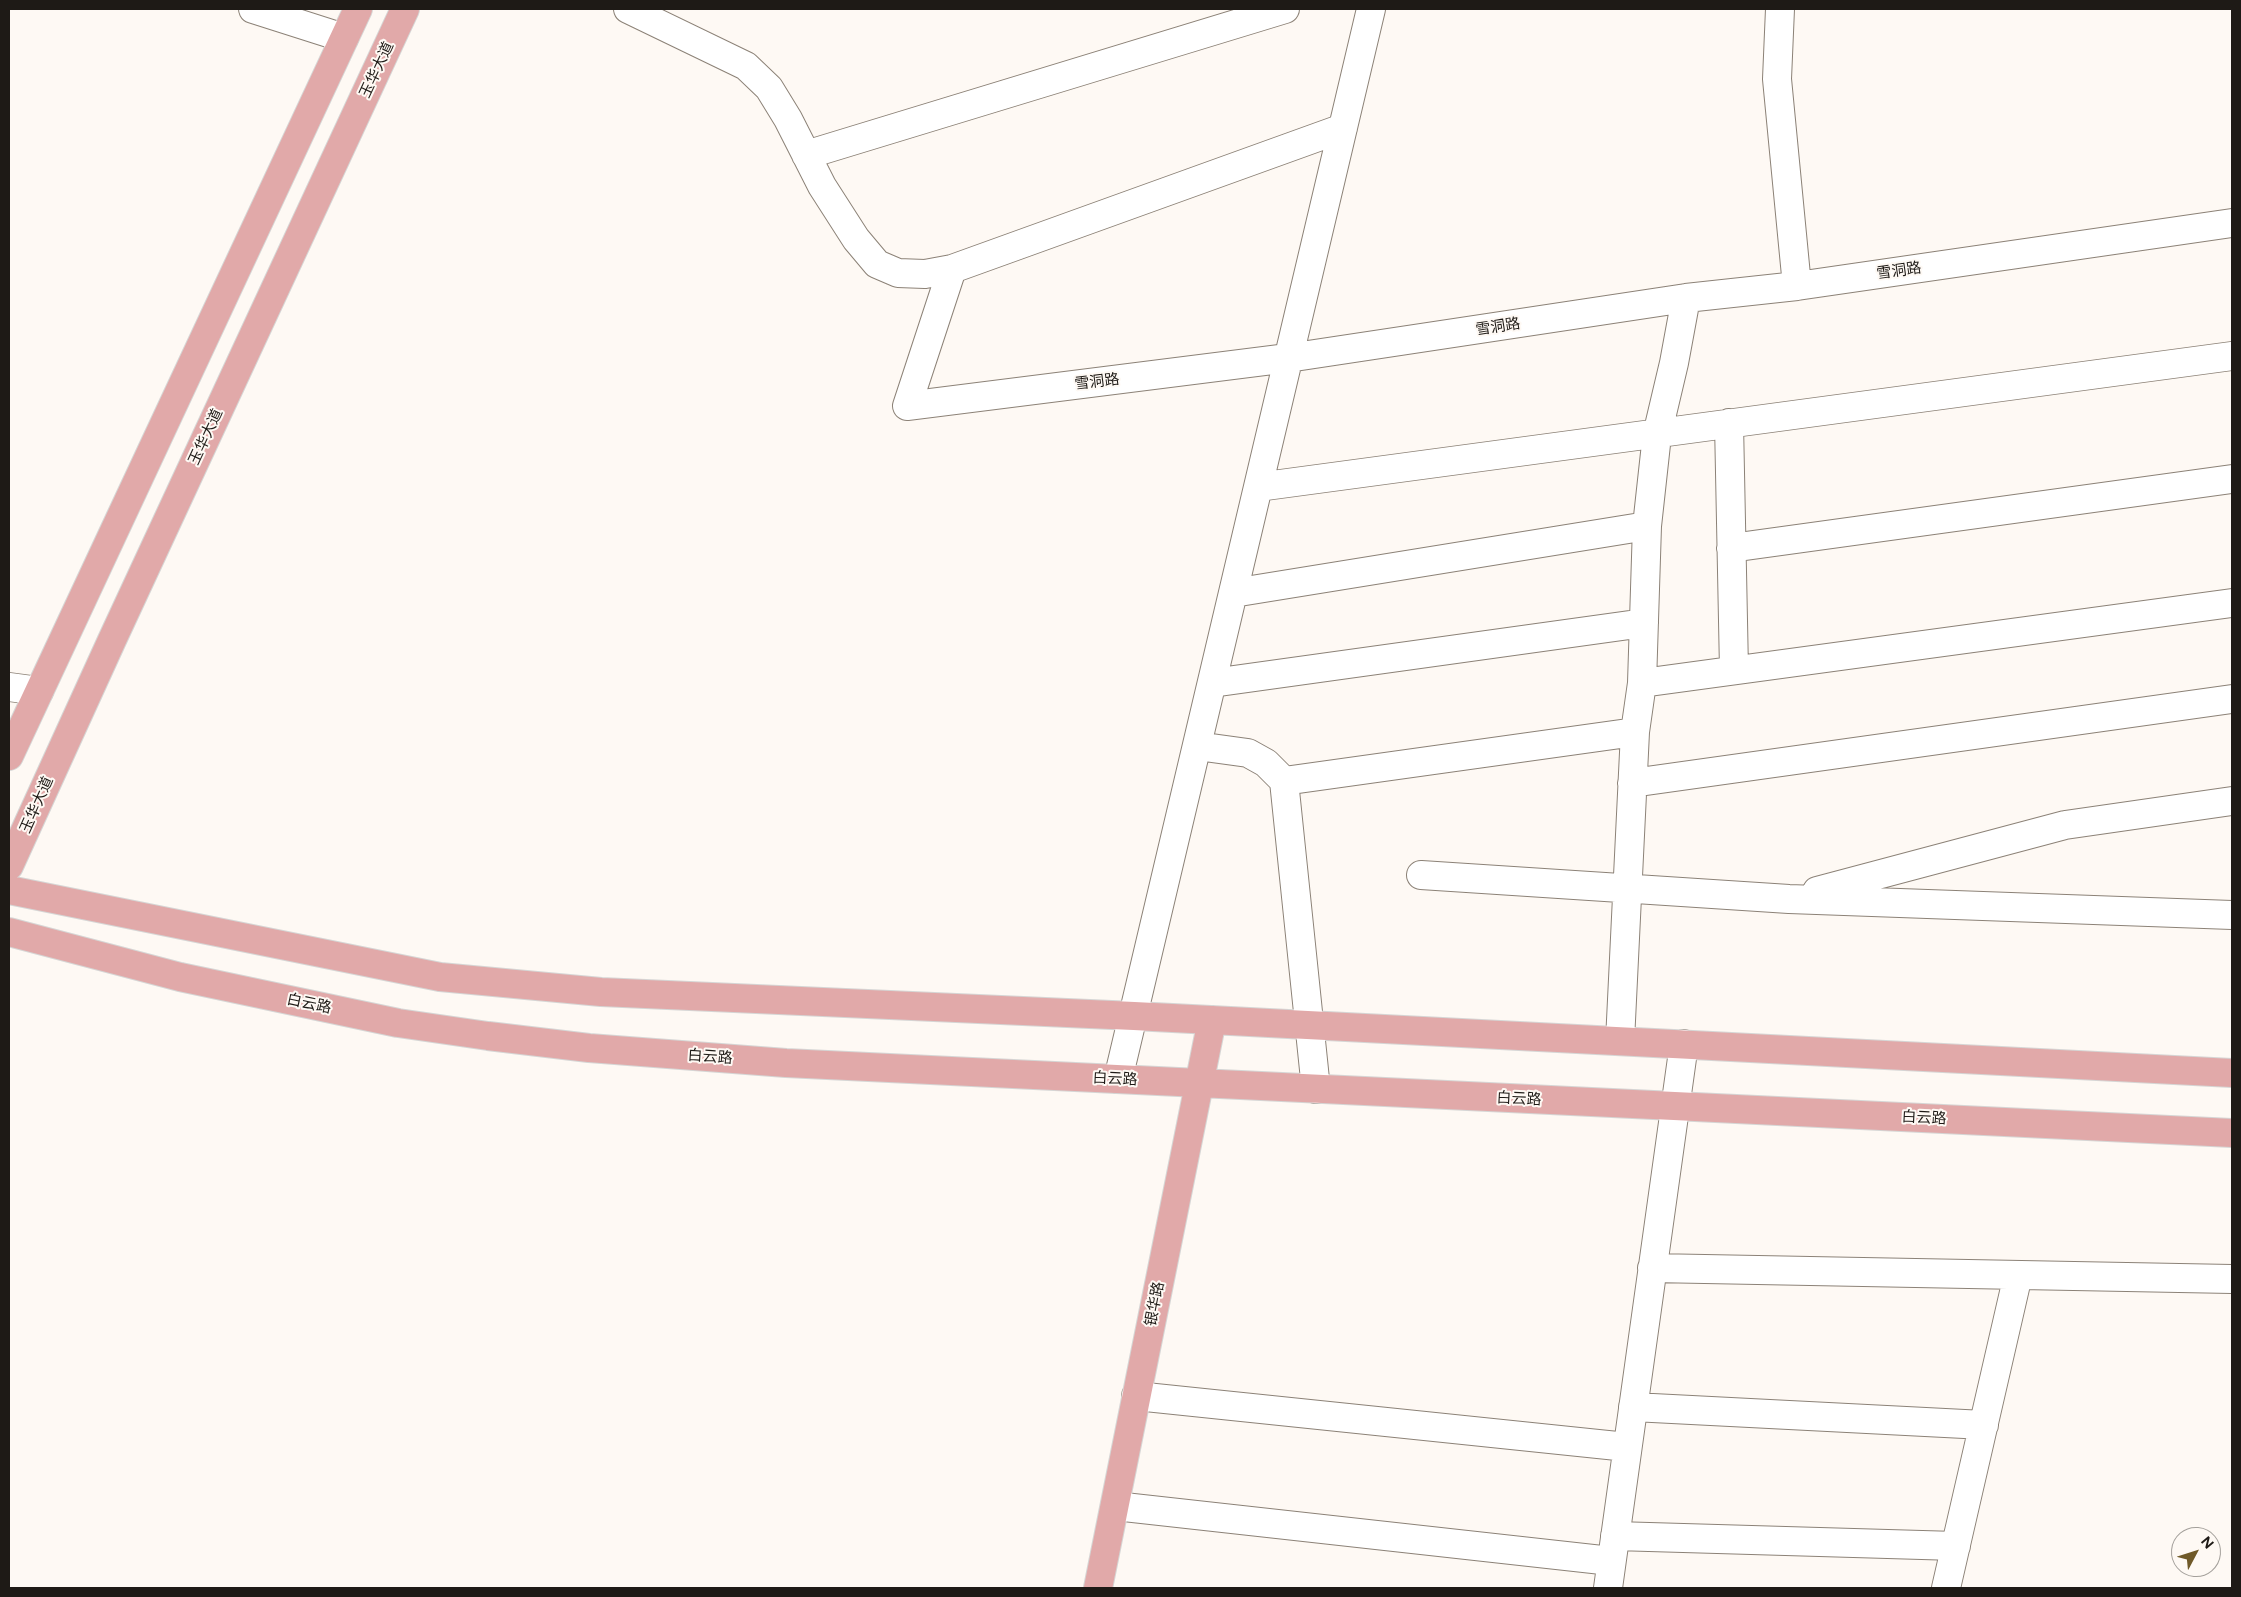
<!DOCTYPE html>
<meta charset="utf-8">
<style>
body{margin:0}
#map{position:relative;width:2241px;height:1597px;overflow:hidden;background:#fef9f4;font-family:Figtree,sans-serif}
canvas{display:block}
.frame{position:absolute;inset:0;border:10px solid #1e1a16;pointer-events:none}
.north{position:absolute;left:2171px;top:1527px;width:50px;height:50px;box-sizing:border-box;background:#fef9f4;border:1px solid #a4a09b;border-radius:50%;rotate:50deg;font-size:14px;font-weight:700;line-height:20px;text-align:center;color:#1e1a16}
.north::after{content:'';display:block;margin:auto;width:18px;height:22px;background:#705a29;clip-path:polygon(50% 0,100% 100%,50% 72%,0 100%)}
</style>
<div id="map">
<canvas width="2241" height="1597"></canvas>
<div class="frame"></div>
<div class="north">N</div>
</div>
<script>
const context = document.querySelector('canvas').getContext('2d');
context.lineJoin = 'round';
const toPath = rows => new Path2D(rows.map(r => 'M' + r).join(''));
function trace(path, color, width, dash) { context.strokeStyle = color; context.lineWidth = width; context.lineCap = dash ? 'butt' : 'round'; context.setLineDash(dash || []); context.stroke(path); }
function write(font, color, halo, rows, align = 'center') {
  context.font = font + ' Figtree,"Noto Sans SC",sans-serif'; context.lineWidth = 4; context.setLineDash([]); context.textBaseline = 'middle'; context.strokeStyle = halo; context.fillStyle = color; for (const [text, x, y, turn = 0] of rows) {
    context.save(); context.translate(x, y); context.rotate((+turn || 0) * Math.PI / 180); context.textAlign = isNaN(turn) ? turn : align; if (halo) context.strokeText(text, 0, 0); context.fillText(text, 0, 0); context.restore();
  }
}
const minor = toPath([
 [253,9,344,38],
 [628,9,746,66,769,88,788,119,822,186,856,239,877,264,898,273,925,274,952,269,1343,128],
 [1780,9,1777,79,1797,286],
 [806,155,1285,9],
 [952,269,907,406,1288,358,1686,298,1797,286,2232,223],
 [1729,423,1734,670],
 [1258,487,2232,356],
 [1731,548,2232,479],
 [1233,593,1647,526],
 [1212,683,1644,623],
 [1642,683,2232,603],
 [9,687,39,691],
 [1197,746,1248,753,1266,763,1284,781],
 [1632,783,2232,699],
 [1421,875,1789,899,2232,915],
 [1817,891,2065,825,2232,801],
 [1620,1041,1635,732,1642,683,1647,526,1657,435,1674,363,1686,298],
 [1118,1079,1371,9],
 [1316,1089,1284,781,1635,732],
 [1652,1268,2232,1279],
 [1136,1396,1627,1447],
 [1633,1407,1984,1425],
 [1115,1506,1611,1561],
 [1615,1536,1956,1546],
 [1608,1588,1684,1044],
 [1946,1588,2018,1275]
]);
const major = toPath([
 [9,756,358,9],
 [9,866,112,640,405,9],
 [9,890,440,977,601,992,1134,1016,2232,1073],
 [9,932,180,977,398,1023,488,1036,589,1048,786,1063,2232,1133],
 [1098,1588,1212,1020]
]);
trace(minor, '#8c8277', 30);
trace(major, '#d6d6d5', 30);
trace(minor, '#fff', 28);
trace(major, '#e1a9a9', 28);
write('15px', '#1e1a16', '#fef9f4', [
 ["玉华大道",377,70,-65],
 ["雪洞路",1899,271,-8],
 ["雪洞路",1498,327,-9],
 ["雪洞路",1097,382,-7],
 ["玉华大道",206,437,-65],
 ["玉华大道",37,805,-66],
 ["白云路",309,1004,12],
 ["白云路",710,1057,4],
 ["白云路",1115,1079,3],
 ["白云路",1519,1099,3],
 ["白云路",1924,1118,3],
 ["银华路",1155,1304,-79]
]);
</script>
